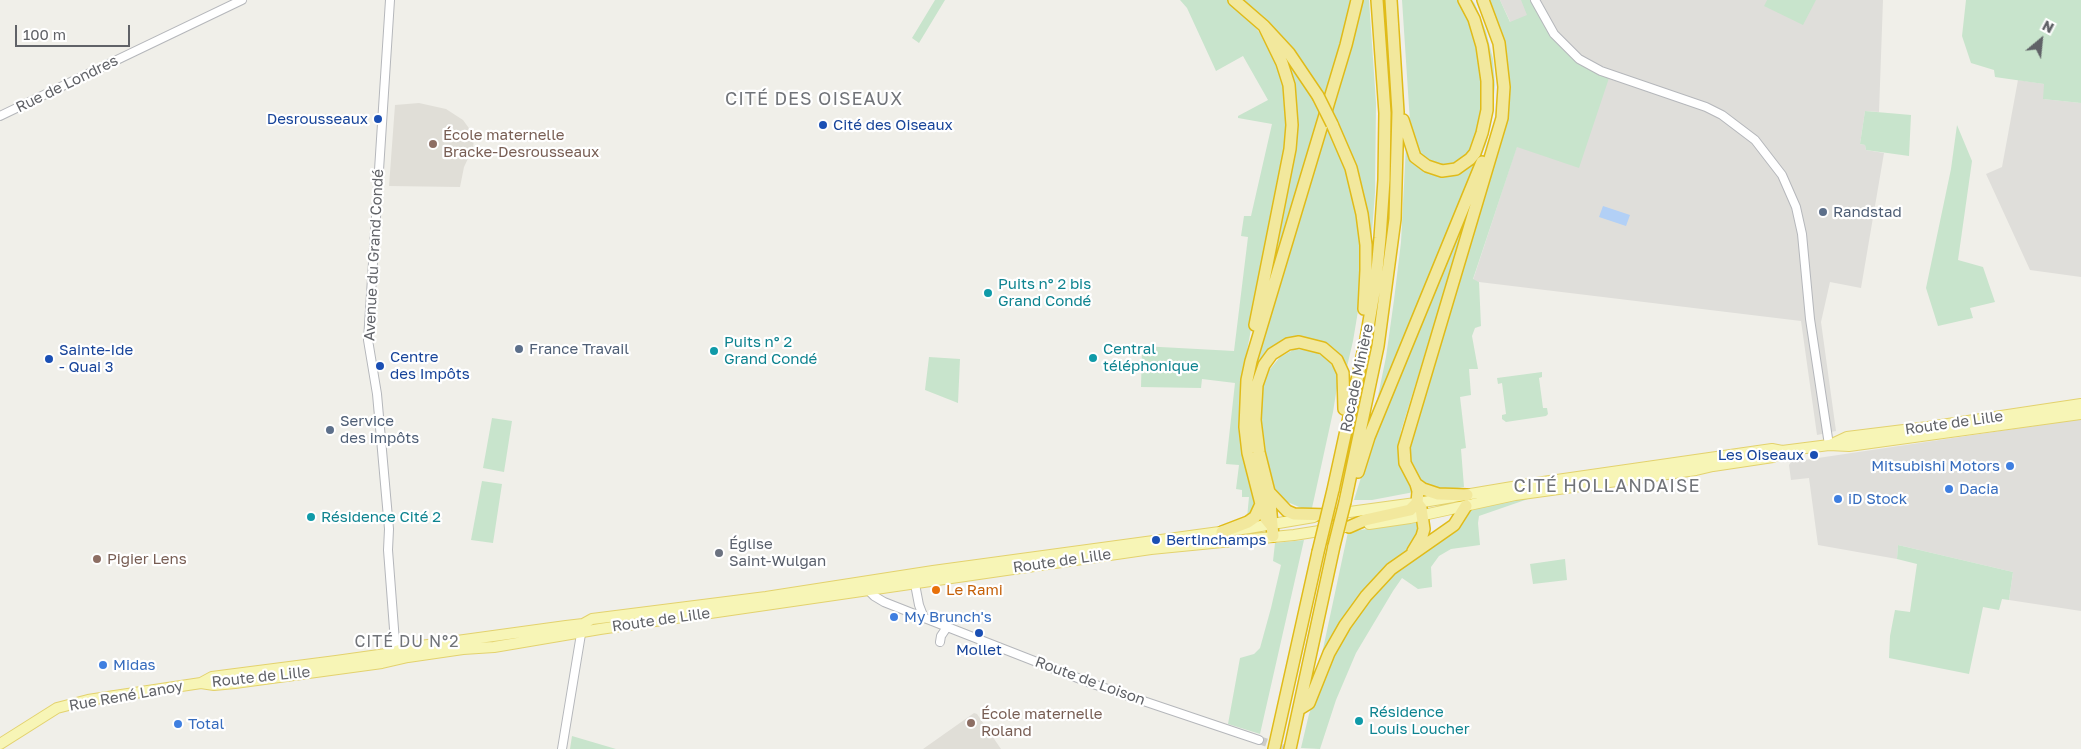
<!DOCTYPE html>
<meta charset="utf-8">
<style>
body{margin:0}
#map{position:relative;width:2081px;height:749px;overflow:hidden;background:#f0efe9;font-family:"Golos Text",sans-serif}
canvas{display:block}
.north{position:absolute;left:2016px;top:15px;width:50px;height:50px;-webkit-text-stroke:4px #fff;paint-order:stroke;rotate:28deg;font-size:14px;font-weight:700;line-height:20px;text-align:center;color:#606267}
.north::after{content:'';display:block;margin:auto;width:18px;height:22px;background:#606267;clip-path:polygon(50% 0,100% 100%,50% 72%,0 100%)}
.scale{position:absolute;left:15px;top:25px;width:115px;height:22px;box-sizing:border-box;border:2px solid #606267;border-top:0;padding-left:6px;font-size:15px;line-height:18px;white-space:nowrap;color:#606267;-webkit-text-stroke:4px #fff;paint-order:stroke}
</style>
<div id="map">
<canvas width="2081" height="749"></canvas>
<div class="north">N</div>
<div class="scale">100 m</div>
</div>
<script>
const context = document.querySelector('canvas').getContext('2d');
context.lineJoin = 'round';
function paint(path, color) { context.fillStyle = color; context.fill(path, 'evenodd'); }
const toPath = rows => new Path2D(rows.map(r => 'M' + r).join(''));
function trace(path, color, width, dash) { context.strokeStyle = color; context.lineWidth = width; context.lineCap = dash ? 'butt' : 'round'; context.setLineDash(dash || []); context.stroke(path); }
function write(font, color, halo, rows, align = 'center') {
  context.font = font + ' "Golos Text",sans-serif'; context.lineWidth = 4.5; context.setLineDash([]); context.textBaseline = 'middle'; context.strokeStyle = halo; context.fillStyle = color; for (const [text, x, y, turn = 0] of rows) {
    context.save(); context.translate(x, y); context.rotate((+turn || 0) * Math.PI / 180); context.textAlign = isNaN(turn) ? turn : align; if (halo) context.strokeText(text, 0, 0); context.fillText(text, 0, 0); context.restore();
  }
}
paint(toPath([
 [1500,0,1883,0,1879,112,1865,111,1860,144,1865,145,1866,150,1884,153,1861,288,1830,282,1821,322,1836,431,1817,435,1801,321,1479,282,1473,280,1517,146,1515,32],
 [2018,80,2044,84,2044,99,2081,103,2081,277,2030,270,1986,174,2002,167],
 [2081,419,2081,611,2009,600,2013,572,1898,545,1897,559,1818,545,1809,478,1791,480,1789,465,1791,462]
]), '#dfdeda');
paint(toPath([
 [419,103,446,109,463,120,471,131,474,139,473,148,464,167,460,187,389,186,395,105],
 [974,713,977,714,1001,749,923,749]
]), '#e0ded7');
paint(toPath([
 [935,0,945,0,919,43,912,38],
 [1180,0,1227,0,1247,16,1262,36,1278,64,1286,90,1287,120,1284,154,1243,372,1255,509,1247,518,1249,497,1242,497,1242,490,1236,489,1239,465,1226,464,1235,383,1202,379,1201,388,1141,387,1142,346,1234,351,1248,237,1241,236,1244,216,1251,216,1272,124,1238,118,1238,116,1268,100,1243,56,1216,71,1187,8],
 [1241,0,1352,0,1325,102],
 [1360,0,1369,0,1376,103,1375,193,1371,244,1330,113],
 [1402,0,1460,0,1475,34,1484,84,1481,122,1472,148,1459,161,1448,165,1435,164,1423,157,1414,142,1410,122],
 [1468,0,1472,0,1475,4,1486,31,1493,59,1495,85,1491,124,1486,144,1472,179,1380,402,1377,401,1386,357,1394,300,1401,242,1406,146,1418,164,1465,168,1490,105],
 [1488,0,1500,0,1510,22,1527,15,1521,0,1531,0,1547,29,1562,49,1579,63,1609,78,1579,168,1517,147,1473,279,1479,282,1481,326,1475,328,1472,336,1478,369,1469,369,1471,395,1460,397,1466,448,1461,449,1464,487,1446,490,1426,485,1418,479,1410,470,1407,446,1505,123,1509,76,1503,37],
 [1767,0,1816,0,1803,25,1764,6],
 [1966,0,2081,0,2081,103,2043,99,2044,84,1995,77,1994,70,1971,63,1962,36],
 [1289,61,1312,97,1321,114,1271,284,1266,283,1292,150,1286,63],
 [1865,111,1911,115,1909,156,1866,150,1865,145,1860,144],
 [1326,125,1343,159,1352,191,1362,241,1359,305,1353,341,1346,371,1338,357,1291,341,1251,386,1254,367],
 [1957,125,1972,161,1958,260,1983,267,1995,302,1970,308,1973,318,1938,326,1926,288,1951,169],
 [1462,223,1465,224,1401,431,1400,438,1405,438,1414,492,1372,500,1354,500,1372,442],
 [1295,349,1313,351,1327,358,1336,372,1338,381,1333,412,1312,508,1304,509,1285,501,1274,491,1265,457,1260,421,1262,384,1266,374,1280,357],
 [929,357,960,359,958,403,925,390],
 [1542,372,1542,377,1539,378,1543,408,1547,408,1548,414,1546,416,1506,422,1502,419,1502,415,1506,414,1502,383,1498,384,1497,378],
 [492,418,512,421,504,472,483,468],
 [482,481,502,484,493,543,471,540],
 [1528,495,1528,499,1479,516,1478,523,1480,545,1451,549,1439,556,1431,567,1432,587,1418,589,1402,578,1393,591,1356,653,1336,700,1320,749,1301,748,1309,714,1324,674,1352,620,1394,572,1467,511],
 [1419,521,1421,528,1416,541,1320,663,1348,532],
 [1304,540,1260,734,1228,724,1240,658,1254,654,1260,648,1271,608,1281,565,1273,561,1275,543],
 [1898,545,2013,572,2009,600,2002,599,1999,610,1983,607,1969,674,1889,658,1890,636,1895,610,1910,612,1917,564,1897,559],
 [1565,559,1567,580,1533,584,1530,564],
 [572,736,616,749,570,749]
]), '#c8e4cc');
paint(toPath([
 [1603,206,1630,215,1626,226,1599,217]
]), '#b2d0f6');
trace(toPath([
 [1259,740,1285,749]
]), '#ccccc8', 8, [8, 4]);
const minor = toPath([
 [390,0,368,340,377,394,389,529,388,550,396,655],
 [1535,0,1554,34,1579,59,1601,71,1706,107,1722,115,1755,140,1782,175,1796,207,1802,234,1810,319,1829,445],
 [0,116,242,0],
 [914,579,919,605,924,618],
 [870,587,869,591,874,596,884,602,955,630,1093,684,1259,740],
 [940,642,941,636,947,627],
 [562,749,582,628]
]);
const major = toPath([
 [1830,445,1847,437,1928,427,2081,404],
 [1335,514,1423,502,1536,483,1772,449,1782,451,1829,445,1849,446,2081,414],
 [1369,524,1410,518,1515,495,1696,470,1713,466,1773,457,1782,451],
 [201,683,212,677,336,661,386,654,406,648,566,626,583,624,592,619,766,597,933,571,1249,528,1314,517],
 [0,744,57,708,88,700,201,683,214,685,235,683,382,663,408,657,463,649,494,647,600,629,1151,549,1294,535,1345,527]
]);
const highway = toPath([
 [1234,0,1264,26,1289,53,1318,96],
 [1403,120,1415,157,1427,166,1442,171,1456,169,1470,159,1475,153,1482,133,1487,110,1487,81,1482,46,1474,19,1464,0],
 [1332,124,1351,168,1362,214,1366,245,1366,270,1364,309],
 [1255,325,1290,149,1292,125,1289,85,1282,63,1264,26],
 [1358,472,1369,437,1482,162],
 [1333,490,1366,339,1376,281,1380,238,1384,180,1385,113,1377,0],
 [1269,492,1273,536],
 [1467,495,1438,494,1423,489,1416,484,1405,463,1404,447,1502,118,1504,87,1499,43,1483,0],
 [1345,502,1378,346,1395,219,1398,112,1391,0],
 [1330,515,1294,514,1287,511,1269,492,1259,452,1255,420,1257,385,1264,365,1272,354,1288,344,1299,342,1323,348,1337,360,1343,373,1344,409],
 [1271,525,1266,519,1261,504,1248,453,1245,427,1247,380,1251,361,1346,45,1357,0],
 [1349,527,1365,520,1410,510,1417,503,1418,491,1416,484],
 [1222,532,1248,522,1255,517,1261,504],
 [1413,551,1422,536,1424,529,1421,508,1417,503],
 [1301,708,1309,703,1329,653,1345,625,1366,596,1391,569,1454,525,1466,506],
 [1274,749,1318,552],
 [1290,749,1334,546]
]);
trace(minor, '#b5b7bb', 10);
trace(major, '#e3d26e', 12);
trace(highway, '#e0bb19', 14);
trace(minor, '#fff', 8);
trace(major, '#f7f5b6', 10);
trace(highway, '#f2e89d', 11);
const highwayBridge = toPath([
 [1318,96,1332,124],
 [1334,546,1345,502],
 [1318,552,1333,490]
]);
trace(highwayBridge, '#e0bb19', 14, []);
trace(highwayBridge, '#f2e89d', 11);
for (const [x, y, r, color] of [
 [378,119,5,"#1a4fb4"],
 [823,125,5,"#1a4fb4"],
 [433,144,5,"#8d6e63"],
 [1823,212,5,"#5c6f8a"],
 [988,293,5,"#0f9aa8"],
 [519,349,5,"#5c6f8a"],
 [714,351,5,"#0f9aa8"],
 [1093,358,5,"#0f9aa8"],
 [49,359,5,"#1a4fb4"],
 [380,366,5,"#1a4fb4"],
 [330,430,5,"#5c6f8a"],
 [1814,455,5,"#1a4fb4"],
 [2010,466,5,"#3f7fe0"],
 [1949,489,5,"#3f7fe0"],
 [1838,499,5,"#3f7fe0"],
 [311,517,5,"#0f9aa8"],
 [1156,540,5,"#1a4fb4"],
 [719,553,5,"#6b7280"],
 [97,559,5,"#8d6e63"],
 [936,590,5,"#e8710a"],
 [894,617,5,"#3f7fe0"],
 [979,633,5,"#1a4fb4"],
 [103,665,5,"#3f7fe0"],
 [1359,721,5,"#0f9aa8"],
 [971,723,5,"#8d6e63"],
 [178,724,5,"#3f7fe0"]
]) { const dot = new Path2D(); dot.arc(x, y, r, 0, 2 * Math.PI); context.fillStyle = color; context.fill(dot); trace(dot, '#fff', 2); }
write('15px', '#606267', '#fff', [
 ["Rue de Londres",67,84,-26],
 ["Avenue du Grand Condé",374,255,-87],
 ["Rocade Minière",1357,378,-78],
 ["Route de Lille",1954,423,-8],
 ["Route de Lille",1062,561,-8],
 ["Route de Lille",661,620,-8],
 ["Route de Lille",261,677,-6],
 ["Route de Loison",1090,681,20],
 ["Rue René Lanoy",126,696,-10]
]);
write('15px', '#164399', '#fff', [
 ["Desrousseaux",368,119,"right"],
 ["Cité des Oiseaux",833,125],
 ["Sainte-Ide",59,350],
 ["- Quai 3",59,367],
 ["Centre",390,357],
 ["des Impôts",390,374],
 ["Les Oiseaux",1804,455,"right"],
 ["Bertinchamps",1166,540],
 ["Mollet",979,650,"center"]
], 'left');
write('15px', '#785e54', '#fff', [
 ["École maternelle",443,135],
 ["Bracke-Desrousseaux",443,152],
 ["Pigier Lens",107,559],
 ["École maternelle",981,714],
 ["Roland",981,731]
], 'left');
write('15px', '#4e5e75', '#fff', [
 ["Randstad",1833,212],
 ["France Travail",529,349],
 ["Service",340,421],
 ["des impôts",340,438]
], 'left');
write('15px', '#0d838f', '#fff', [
 ["Puits n° 2 bis",998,284],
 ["Grand Condé",998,301],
 ["Puits n° 2",724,342],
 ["Grand Condé",724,359],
 ["Central",1103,349],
 ["téléphonique",1103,366],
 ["Résidence Cité 2",321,517],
 ["Résidence",1369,712],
 ["Louis Loucher",1369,729]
], 'left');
write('15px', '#366cbe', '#fff', [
 ["Mitsubishi Motors",2000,466,"right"],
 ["Dacia",1959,489],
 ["iD Stock",1848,499],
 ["My Brunch's",904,617],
 ["Midas",113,665],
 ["Total",188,724]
], 'left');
write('15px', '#5b616d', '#fff', [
 ["Église",729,544],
 ["Saint-Wulgan",729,561]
], 'left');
write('15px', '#c56008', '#fff', [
 ["Le Rami",946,590]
], 'left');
context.letterSpacing = '1px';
write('16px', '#717479', '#fff', [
 ["CITÉ DU N°2",407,642]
]);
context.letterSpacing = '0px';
context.letterSpacing = '1px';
write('18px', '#717479', '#fff', [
 ["CITÉ DES OISEAUX",814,99],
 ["CITÉ HOLLANDAISE",1607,486]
]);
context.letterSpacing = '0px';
</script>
